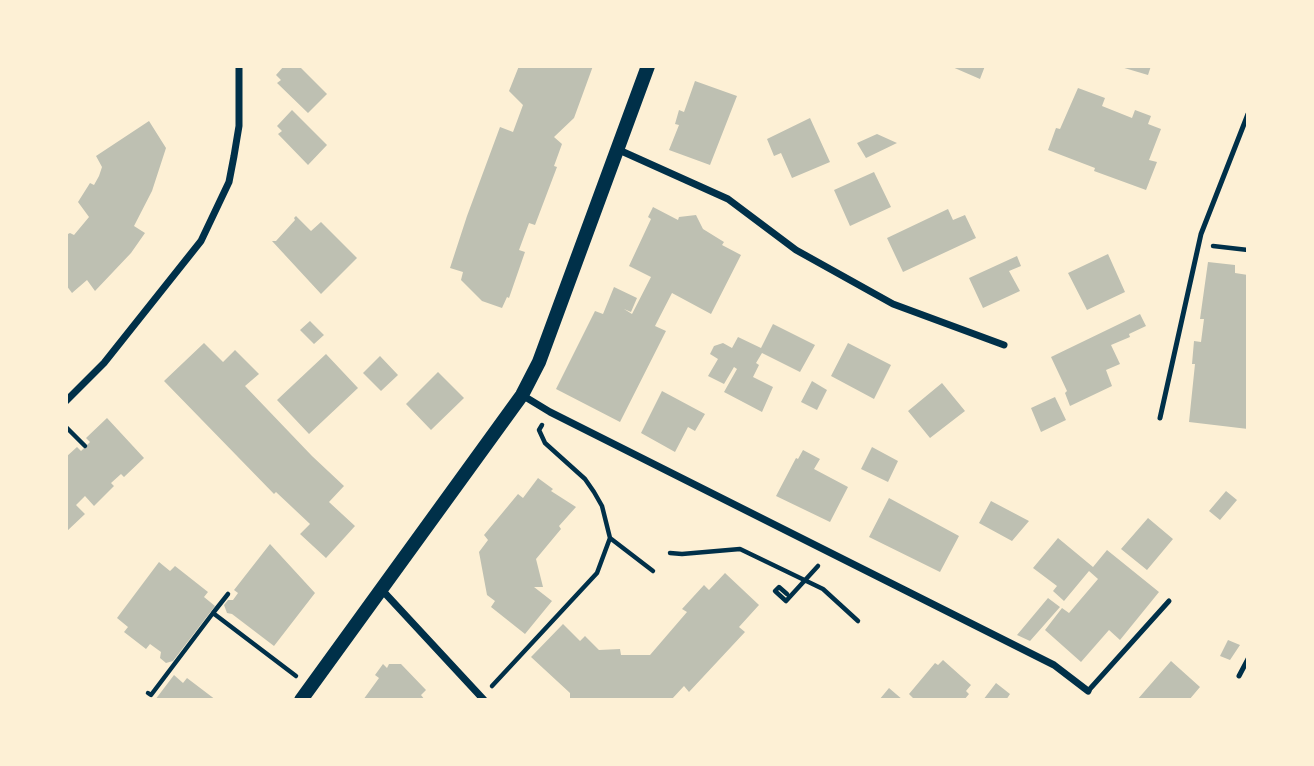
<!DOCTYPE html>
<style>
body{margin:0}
#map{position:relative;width:1314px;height:766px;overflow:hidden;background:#fdf0d5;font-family:"Sofia Sans Condensed",sans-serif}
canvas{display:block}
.frame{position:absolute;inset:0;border:68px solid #fdf0d5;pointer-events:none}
</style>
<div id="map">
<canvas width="1314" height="766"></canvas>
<div class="frame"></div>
</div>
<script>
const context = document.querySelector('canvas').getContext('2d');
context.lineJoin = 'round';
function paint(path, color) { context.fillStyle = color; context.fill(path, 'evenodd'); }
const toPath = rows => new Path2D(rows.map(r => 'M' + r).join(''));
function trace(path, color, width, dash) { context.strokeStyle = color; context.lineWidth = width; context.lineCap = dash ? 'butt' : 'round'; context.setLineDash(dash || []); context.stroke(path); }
paint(toPath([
 [284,66,299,66,327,94,308,113,277,83,281,80,276,75],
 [519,66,593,66,574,118,554,137,562,144,554,166,557,167,535,225,529,223,519,250,525,252,509,298,507,297,502,308,482,301,461,280,463,272,450,268,467,216,500,127,513,132,523,105,509,91],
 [950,66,985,66,980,79],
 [1151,66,1148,75,1121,67,1121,66],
 [695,81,737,96,710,165,669,150,679,125,675,124,679,110,684,112],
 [1078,88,1105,98,1102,106,1132,118,1135,110,1151,116,1148,124,1161,129,1149,160,1157,162,1146,190,1094,171,1095,168,1048,150,1056,128,1060,129],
 [292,110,327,145,308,165,278,134,282,131,277,126],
 [810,118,830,162,792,178,781,153,774,156,767,139],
 [149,121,166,148,152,191,134,226,145,233,131,253,95,291,87,280,72,293,66,285,66,235,70,233,74,235,89,217,78,202,90,183,94,185,99,176,102,167,96,156],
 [877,134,897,143,866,158,857,143],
 [874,172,891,207,850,226,834,190],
 [653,207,678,220,679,217,696,215,703,229,724,242,722,245,741,255,711,314,672,293,655,326,666,331,620,422,556,389,595,311,603,314,614,287,637,298,631,312,624,309,632,314,651,277,629,266,651,219,648,217],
 [948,209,953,220,965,215,976,238,903,272,887,238],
 [296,216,311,231,321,222,357,258,321,294,272,241,276,241,295,220,294,218],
 [1108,254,1125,292,1087,310,1068,273],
 [1017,256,1021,266,1009,271,1020,291,983,308,969,278],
 [1208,262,1235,265,1235,273,1248,275,1248,429,1189,422,1195,364,1192,364,1194,341,1201,342,1204,319,1200,319],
 [1140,314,1146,326,1129,334,1130,337,1111,345,1120,364,1106,370,1112,386,1070,406,1065,393,1067,391,1051,357],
 [310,321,324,335,314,344,300,330],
 [773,324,815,345,800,372,762,353,756,363,759,365,753,377,773,387,762,412,724,392,737,369,734,367,724,384,708,376,718,359,710,354,714,346,723,343,732,348,738,337,761,348],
 [204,343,223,362,235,350,259,374,245,386,312,456,344,486,329,502,355,526,326,558,300,534,310,524,276,492,274,494,164,381],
 [848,343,891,365,874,399,831,376],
 [326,354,358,388,309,434,277,400],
 [380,356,398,375,381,391,363,373],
 [438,372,464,398,431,430,406,404],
 [812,381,827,390,817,410,801,402],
 [942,383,965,411,930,438,908,411],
 [662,391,705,414,695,431,688,427,675,452,641,433],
 [1055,397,1066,420,1041,432,1031,408],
 [107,418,144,458,124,477,121,474,111,483,114,486,94,506,85,496,76,505,85,514,66,532,66,457,77,447,81,451,90,442,86,438],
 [872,447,898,461,888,482,861,469],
 [803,450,820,459,814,469,848,487,830,522,776,496,796,458,798,459],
 [538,478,553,489,551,491,576,507,559,526,561,529,536,559,543,587,534,587,552,601,525,634,491,607,495,601,487,595,479,552,488,540,484,535,518,494,523,498],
 [1226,491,1237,500,1220,520,1209,511],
 [889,498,959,536,940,572,869,537],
 [991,501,1029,521,1012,541,979,523],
 [1148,518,1173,539,1147,570,1121,549],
 [1058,538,1093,567,1107,550,1159,592,1120,640,1109,630,1081,662,1045,630,1062,608,1069,613,1098,579,1089,571,1064,601,1053,591,1057,586,1033,568],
 [270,544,315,593,274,646,232,614,227,613,224,605,228,600,233,600,238,593,234,590],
 [159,562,170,571,175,566,208,592,204,597,215,606,173,661,166,663,160,658,161,652,150,644,146,649,124,632,128,627,117,618],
 [725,573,759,605,739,627,745,632,689,692,684,686,672,699,570,700,570,693,531,657,563,624,580,641,585,636,599,650,620,649,621,655,650,655,687,612,682,609,704,585,709,590],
 [1048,598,1060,607,1030,641,1017,635],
 [1228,640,1240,645,1230,660,1220,656],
 [943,660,971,685,966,691,969,694,964,700,915,700,909,694,935,663,938,665],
 [1171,661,1200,687,1189,700,1137,700],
 [383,664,387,668,389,664,401,664,426,690,421,695,425,700,363,700,379,678,375,675],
 [174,675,183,683,187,678,216,700,155,700],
 [996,683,1010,694,1006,700,983,700],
 [889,688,903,700,879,700]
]), '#bec0b2');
trace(toPath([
 [1213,246,1248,250],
 [66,427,85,446],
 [610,538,653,571],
 [670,553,682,554,740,549,823,589,858,621],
 [787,594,779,587,775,591,786,601,818,566],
 [213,613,228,594],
 [492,686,597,573,610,538,602,506,594,492,585,479,545,443,539,430,542,425],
 [148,693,151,695,213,613,296,676]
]), '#003049', 4.5);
trace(toPath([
 [1160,418,1201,234,1248,114],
 [1239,676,1248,659],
 [1088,691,1169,601]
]), '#003049', 5);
trace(toPath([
 [619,150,728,199,796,250,893,304,1004,345],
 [522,395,550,412,1054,665,1088,691],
 [66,401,104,363,201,241,229,182,234,156,239,126,239,66],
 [382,590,484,700]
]), '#003049', 7);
trace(toPath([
 [301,700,522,395,539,362,648,66]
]), '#003049', 14);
</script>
